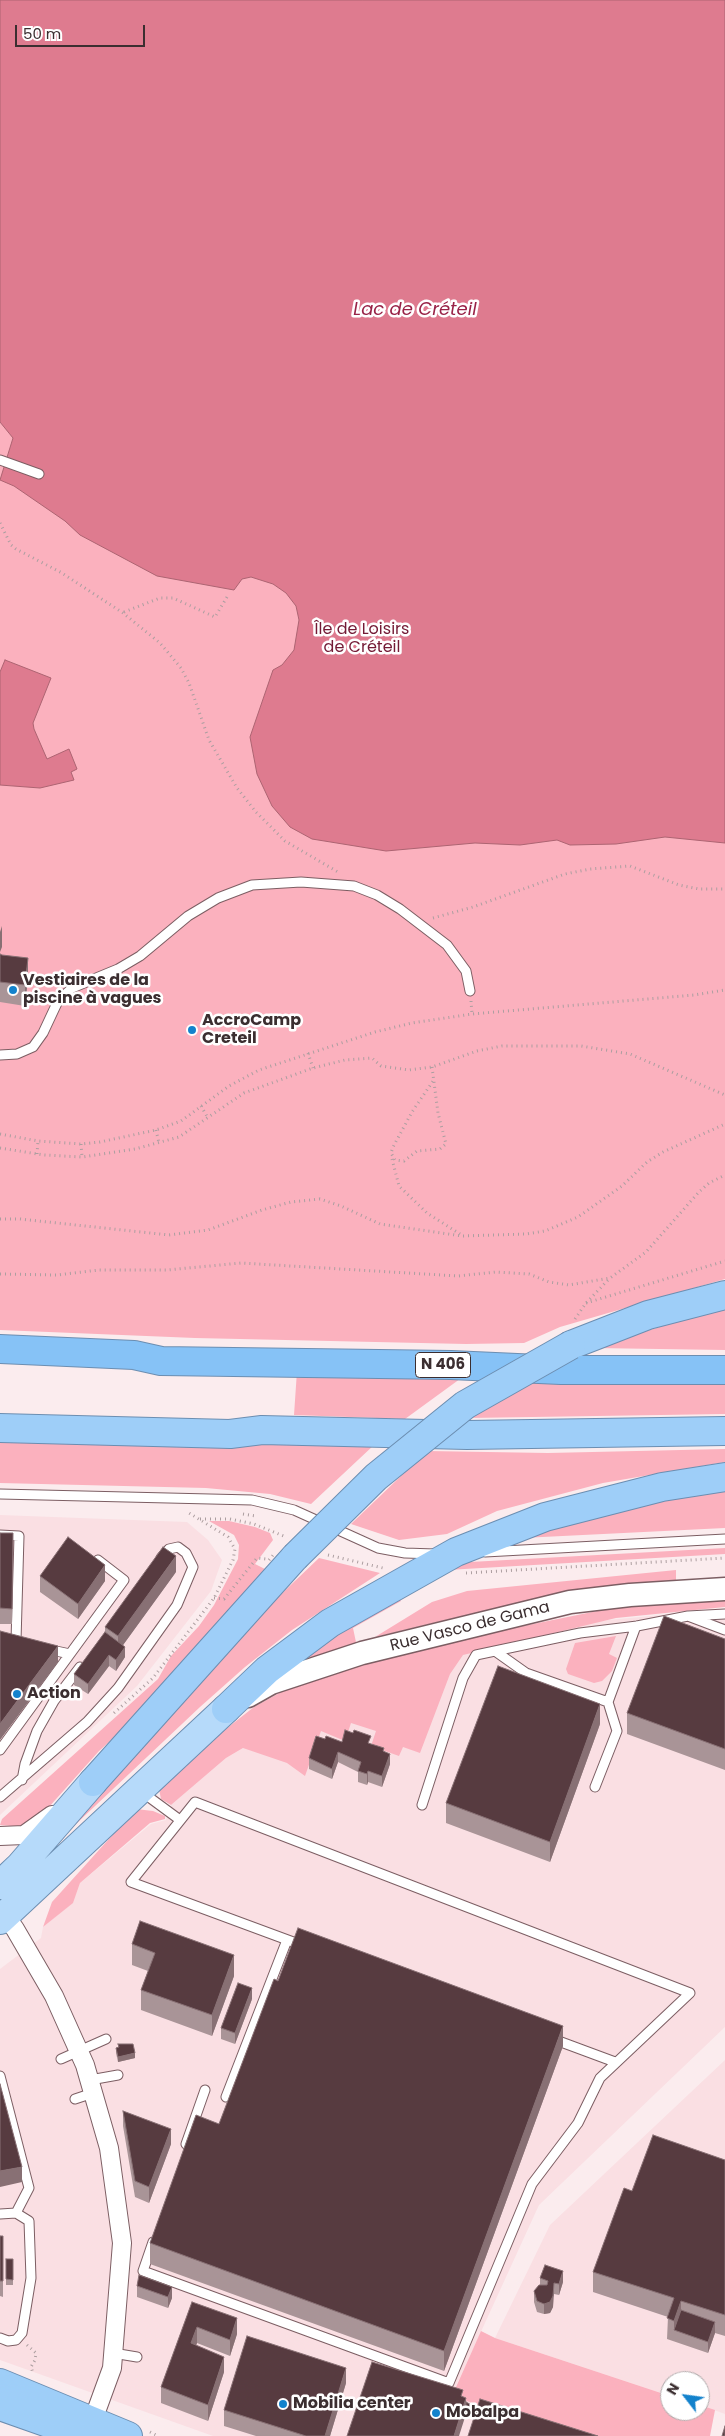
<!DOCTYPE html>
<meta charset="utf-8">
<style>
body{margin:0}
#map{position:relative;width:725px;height:2436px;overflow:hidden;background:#fbecee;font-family:Poppins,sans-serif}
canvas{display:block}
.north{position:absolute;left:660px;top:2371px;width:50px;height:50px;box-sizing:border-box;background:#fff;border:1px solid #b1abac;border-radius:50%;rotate:300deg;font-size:14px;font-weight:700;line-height:20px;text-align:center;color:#3b2e30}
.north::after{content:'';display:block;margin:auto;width:18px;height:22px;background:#1382cc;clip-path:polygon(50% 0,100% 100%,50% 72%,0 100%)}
.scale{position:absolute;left:15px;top:25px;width:130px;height:22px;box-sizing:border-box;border:2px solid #3b2e30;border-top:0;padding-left:6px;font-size:15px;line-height:18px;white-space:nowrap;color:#3b2e30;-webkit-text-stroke:4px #fff;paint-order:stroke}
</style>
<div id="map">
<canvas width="725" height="2436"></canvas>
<div class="north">N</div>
<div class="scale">50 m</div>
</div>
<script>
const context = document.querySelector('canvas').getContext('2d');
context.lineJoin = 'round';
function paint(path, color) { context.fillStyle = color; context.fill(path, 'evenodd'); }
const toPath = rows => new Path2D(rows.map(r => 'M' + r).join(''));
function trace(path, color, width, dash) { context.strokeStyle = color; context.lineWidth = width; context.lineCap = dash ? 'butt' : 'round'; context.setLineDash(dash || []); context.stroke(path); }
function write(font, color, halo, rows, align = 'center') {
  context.font = font + ' Poppins,sans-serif'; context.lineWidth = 5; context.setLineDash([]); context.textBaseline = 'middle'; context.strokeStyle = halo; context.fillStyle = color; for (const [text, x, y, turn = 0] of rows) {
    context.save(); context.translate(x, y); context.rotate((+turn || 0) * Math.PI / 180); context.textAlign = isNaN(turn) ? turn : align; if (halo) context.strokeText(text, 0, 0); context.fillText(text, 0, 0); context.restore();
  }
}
paint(toPath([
 [0,1515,187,1522,208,1540,222,1560,211,1591,137,1686,0,1815],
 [725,1609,725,2027,539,2205,452,2395,569,2436,213,2436,0,2360,0,1969,41,1938,43,1927,73,1902,80,1883,151,1824,166,1820,171,1805,226,1758,272,1731,513,1629],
 [725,2060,725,2414,700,2405,700,2381,670,2381,670,2396,495,2338,550,2225]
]), '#fadfe3');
paint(toPath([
 [0,0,725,0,725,1279,560,1327,524,1343,466,1344,195,1338,0,1330],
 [725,1307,725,1350,594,1348,715,1309],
 [297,1371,464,1376,405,1419,294,1415],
 [546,1375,725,1379,725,1414,468,1418],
 [0,1442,374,1445,311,1504,270,1494,206,1488,0,1483],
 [725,1449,725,1462,603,1483,497,1511,447,1534,399,1540,351,1524,427,1451,548,1453],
 [725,1488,725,1528,522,1538,621,1507],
 [209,1521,229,1521,255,1527,270,1533,273,1540,255,1564,267,1570,145,1709,99,1751,40,1817,23,1827,0,1825,2,1819,158,1679,171,1656,199,1626,214,1605,238,1559,239,1545,234,1535],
 [725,1548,725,1554,447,1570,452,1563],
 [319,1558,380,1573,292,1630,245,1667,200,1707,24,1873,227,1646],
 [676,1570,676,1586,591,1591,483,1611,375,1637,432,1602,467,1591],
 [395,1591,401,1601,353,1628,357,1647,299,1660],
 [725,1599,725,1607,616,1618,463,1655,450,1674,420,1753,403,1747,399,1756,371,1746,376,1731,351,1723,345,1741,321,1731,305,1776,287,1763,243,1748,226,1758,171,1805,161,1799,158,1784,167,1775,254,1707,292,1686,348,1667,474,1636,607,1609],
 [616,1636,609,1654,617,1658,612,1671,602,1681,594,1683,568,1674,566,1669,575,1643],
 [136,1809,153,1811,165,1816,165,1819,150,1823,80,1883,73,1903,43,1927,52,1902],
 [481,2331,495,2338,670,2396,670,2411,700,2411,700,2405,715,2410,710,2436,569,2436,452,2396]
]), '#fbb1be');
const water = toPath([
 [0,0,725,0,725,843,665,837,616,844,570,845,557,840,520,845,475,843,386,851,312,839,290,827,272,806,257,774,250,737,273,670,282,665,294,650,299,620,296,606,286,593,273,584,251,577,242,579,234,590,157,576,80,535,65,521,14,486,0,480,13,438,0,422,0,0],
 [5,660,51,678,33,723,34,729,47,759,69,749,77,769,71,772,74,780,40,788,0,785,0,672,5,660]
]);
paint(water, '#de7b8f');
trace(water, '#ad6472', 1);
const service = toPath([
 [0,460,39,474],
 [0,1055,17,1054,33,1047,43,1033,58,1001,72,988,118,969,140,956,188,916,218,898,252,885,301,882,354,886,377,895,400,909,447,945,466,971,470,991],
 [0,1494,252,1500,294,1510,378,1548,405,1553,435,1554],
 [0,1535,19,1536,16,1641],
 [485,1552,725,1539],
 [725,1614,688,1616,725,1630],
 [495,1651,526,1673,608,1702,636,1626],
 [70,1654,124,1580,98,1560],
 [0,1750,70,1654,47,1649],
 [22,1780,25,1764,37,1731,54,1701,80,1667],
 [595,1787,617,1731,608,1702],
 [142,1792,180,1820],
 [0,1797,87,1722,118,1688,177,1605,193,1567,186,1553,178,1547,169,1549,161,1558],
 [422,1805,463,1678,476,1655,580,1633,637,1626,688,1616],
 [553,2039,615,2062],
 [61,2059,106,2039],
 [0,2076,29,2188,16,2213],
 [90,2080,118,2075],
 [226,2097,287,1940],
 [75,2099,93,2093],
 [186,2144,205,2090],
 [0,2214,16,2213,29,2221,31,2278,22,2333,16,2340,8,2341,0,2338],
 [153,2242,143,2271,449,2383,532,2184,578,2123,600,2078,690,1993,195,1802,131,1882,304,1946],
 [113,2353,137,2357]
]);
const minor = toPath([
 [0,1836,24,1835,52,1815],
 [5,1915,15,1929,54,1996,85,2065,109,2148,122,2243,112,2368,93,2420]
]);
const tertiary = toPath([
 [248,1696,271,1683,362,1653,570,1602,630,1595,725,1589]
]);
const primary = toPath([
 [0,1885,20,1866,93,1782],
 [0,1920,226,1709]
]);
const trunk = toPath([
 [571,1345,648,1315,725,1295],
 [0,1428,230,1434,262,1430,467,1435,725,1431],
 [226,1709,267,1670,330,1623,456,1552,545,1517,662,1487,725,1477],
 [93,1782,295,1557],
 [0,2383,128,2436],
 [0,2406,85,2436]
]);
const motorway = toPath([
 [0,1349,134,1355,161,1361,451,1365,561,1370,725,1370]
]);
trace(service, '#7c5e63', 11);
trace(minor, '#7c5e63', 20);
trace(tertiary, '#7c5e63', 25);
trace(primary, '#6c8eb1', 30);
trace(trunk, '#6c8eb1', 30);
trace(motorway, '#6c8eb1', 30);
trace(toPath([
 [0,523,11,545,16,549,62,573,123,613,160,643,181,668,189,683,209,740,237,788,256,812,285,841,338,872],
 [124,612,160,598,173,598,215,617,227,597],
 [433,918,473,907,565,874,590,869,630,866,679,885,699,889,725,889],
 [471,1001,472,1014],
 [308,1053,313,1068],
 [432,1067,438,1113,446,1144,440,1149,417,1151,404,1161,395,1160,391,1153,393,1147,412,1112,433,1081],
 [201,1106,208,1118],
 [156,1130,159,1143],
 [0,1134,38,1141,81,1144,100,1142,156,1130,181,1121,229,1086,259,1070,375,1032,412,1023,472,1014,694,995,725,990],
 [81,1144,82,1157],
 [0,1148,44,1155,82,1157,135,1149,179,1137,244,1093,313,1068,345,1060,372,1058,381,1066,409,1070,432,1067,477,1051,502,1046,581,1046,630,1054,725,1095],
 [37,1154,38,1141],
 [392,1159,399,1186,427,1213,460,1234],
 [0,1219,20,1219,169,1235,208,1230,262,1210,291,1202,320,1199,341,1206,380,1224,462,1236,526,1234,545,1231,578,1217,622,1186,647,1162,663,1152,725,1124],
 [0,1274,57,1275,99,1270,167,1270,241,1263,458,1276,496,1272,529,1274,549,1282,569,1285,610,1278,646,1252,699,1192,709,1183,725,1175],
 [586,1303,725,1261],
 [575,1319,586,1303,610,1278],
 [243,1514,256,1516],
 [200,1519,230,1519,254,1524,286,1537],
 [328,1555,383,1568],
 [466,1573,725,1558],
 [214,1598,224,1599,257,1558,266,1559],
 [114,1713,153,1678,214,1598,233,1560,235,1549,228,1537,189,1513],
 [27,2345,36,2353,35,2360,31,2367,33,2373],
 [150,2432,158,2436]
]), '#ac9ea0', 3, [1, 4]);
trace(service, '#fff', 9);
trace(minor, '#fff', 18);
trace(tertiary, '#fff', 22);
trace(primary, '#b6dafa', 28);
trace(trunk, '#9ecef8', 28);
trace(motorway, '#86c2f6', 28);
const trunkBridge = toPath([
 [295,1557,376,1477,465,1405,571,1345]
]);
trace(trunkBridge, '#6c8eb1', 30, []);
trace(toPath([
 [269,1560,274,1554]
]), '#ac9ea0', 3, [1, 4]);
trace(trunkBridge, '#9ecef8', 28);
paint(toPath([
 [0,954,28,978,25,1006,0,1002],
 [0,1533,13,1533,12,1624,0,1624],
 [176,1572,123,1645,125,1657,116,1671,109,1666,88,1694,74,1685,74,1674,105,1632,105,1627],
 [40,1576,105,1581,78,1619,40,1592],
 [725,1639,725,1770,627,1734,627,1713],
 [600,1724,550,1862,446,1823,446,1803],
 [325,1739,342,1742,371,1744,384,1752,390,1764,382,1787,368,1782,367,1785,358,1782,358,1772,338,1762,332,1779,309,1769,309,1758],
 [132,1944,234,1976,212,2036,141,2010,141,1990,148,1971,132,1965],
 [278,1981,563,2046,444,2371,150,2264,150,2243,219,2124],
 [252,1999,235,2044,221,2039,221,2028],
 [118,2044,135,2058,118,2062,116,2053,116,2048,118,2047],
 [123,2111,171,2144,149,2203,135,2197,123,2126],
 [725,2160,725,2336,715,2333,708,2353,667,2339,668,2317,593,2292,593,2272,632,2191],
 [0,2236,3,2236,3,2297,0,2296],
 [13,2259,13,2285,6,2285,6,2279],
 [540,2278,563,2282,559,2295,554,2294,553,2307,550,2313,544,2314,537,2312,534,2302,534,2291,540,2285],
 [137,2286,172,2298,168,2308,137,2297],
 [192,2302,237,2334,230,2356,197,2343,196,2345,224,2372,208,2421,161,2403,161,2387],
 [346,2383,330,2436,256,2436,224,2426,224,2410],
 [463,2397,473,2411,472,2416,466,2414]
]), '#a99497');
paint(toPath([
 [2,926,2,947,0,952,0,932],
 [28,958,28,978,25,1006,25,985],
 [176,1556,176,1572,118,1652,118,1636],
 [105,1565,105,1581,78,1619,78,1604],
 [58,1646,58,1662,0,1740,0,1724],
 [125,1647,125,1657,116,1671,116,1660],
 [109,1655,109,1666,88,1694,88,1684],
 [600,1704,600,1724,550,1862,550,1842],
 [338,1752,338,1762,332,1779,332,1769],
 [390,1754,390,1764,382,1787,382,1776],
 [368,1771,368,1782,367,1785,367,1774],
 [234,1955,234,1976,212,2036,212,2015],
 [252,1988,252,1999,235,2044,235,2033],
 [563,2026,563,2046,444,2371,444,2351],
 [135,2053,135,2058,118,2062,118,2057],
 [171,2129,171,2144,149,2203,149,2187],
 [22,2167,22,2182,0,2187,0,2171],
 [563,2271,563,2282,559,2295,559,2284],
 [554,2283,553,2307,550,2313,544,2314,544,2304],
 [172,2287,172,2298,168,2308,168,2297],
 [681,2301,681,2321,674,2330,674,2321],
 [237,2318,237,2334,230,2356,230,2340],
 [715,2322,715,2333,708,2353,708,2342],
 [197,2327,197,2343,191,2359,191,2343],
 [224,2357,224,2372,208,2421,208,2405],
 [346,2368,346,2383,330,2436,325,2436],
 [466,2398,466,2414,459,2436,454,2436]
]), '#887074');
const building = toPath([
 [0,954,2,955,28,958,25,985,0,982,0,954],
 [0,1533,13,1533,12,1609,0,1608,0,1533],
 [68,1537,105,1565,78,1604,40,1576,68,1537],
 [163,1547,176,1556,118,1636,105,1627,163,1547],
 [664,1616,725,1639,725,1749,627,1713,664,1616],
 [0,1631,58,1646,0,1724,0,1631],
 [105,1632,125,1647,116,1660,109,1655,88,1684,74,1674,105,1632],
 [498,1666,600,1704,550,1842,446,1803,498,1666],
 [345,1730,353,1733,354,1730,371,1736,368,1743,384,1748,383,1751,390,1754,382,1776,368,1771,367,1774,358,1771,361,1762,338,1752,332,1769,309,1758,316,1736,325,1739,326,1736,342,1742,345,1730],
 [140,1921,234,1955,212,2015,141,1990,155,1953,132,1944,140,1921],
 [298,1928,563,2026,444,2351,150,2243,196,2115,219,2124,274,1979,278,1981,298,1928],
 [238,1983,252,1988,235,2033,221,2028,238,1983],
 [118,2044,133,2044,135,2053,118,2057,116,2048,119,2047,118,2044],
 [0,2084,22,2167,0,2171,0,2084],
 [123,2111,171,2129,149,2187,135,2181,123,2111],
 [653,2135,725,2160,725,2315,681,2301,674,2321,667,2318,674,2298,593,2272,624,2188,632,2191,653,2135],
 [0,2236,3,2236,3,2281,0,2281,0,2236],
 [6,2259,13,2259,13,2280,6,2279,6,2259],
 [545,2265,563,2271,559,2284,554,2283,553,2296,550,2302,544,2304,537,2301,534,2291,539,2285,547,2285,548,2281,540,2278,545,2265],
 [139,2275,172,2287,168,2297,137,2286,139,2275],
 [192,2302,237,2318,230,2340,197,2327,191,2343,224,2357,208,2405,161,2387,192,2302],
 [681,2310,715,2322,708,2342,674,2330,681,2310],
 [247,2336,346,2368,325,2436,306,2436,224,2410,247,2336],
 [372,2362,463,2390,461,2396,466,2398,454,2436,347,2436,372,2362],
 [480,2399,598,2436,468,2436,480,2399],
 [466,2402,473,2406,472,2410,466,2408,466,2402],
 [725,2426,725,2436,722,2436,725,2426]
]);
paint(building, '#573b40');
trace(building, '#887074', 1);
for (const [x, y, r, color] of [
 [13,990,5,"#1382cc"],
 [192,1030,5,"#1382cc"],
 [17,1694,5,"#1382cc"],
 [283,2404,5,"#1382cc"],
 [436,2413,5,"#1382cc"]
]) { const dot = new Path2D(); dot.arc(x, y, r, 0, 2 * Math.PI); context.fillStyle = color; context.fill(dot); trace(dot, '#fff', 2); }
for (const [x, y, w] of [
 [443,1365,55]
]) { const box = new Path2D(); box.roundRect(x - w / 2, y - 12.5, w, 25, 4); context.fillStyle = '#fff'; context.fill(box); trace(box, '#3b2e30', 1); }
write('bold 15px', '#3b2e30', null, [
 ["N 406",443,1365]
]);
write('16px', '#731a35', '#fff', [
 ["Île de Loisirs",362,630],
 ["de Créteil",362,648]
]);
write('bold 16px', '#3b2e30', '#fff', [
 ["Vestiaires de la",23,981],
 ["piscine à vagues",23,999],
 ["AccroCamp",202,1021],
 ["Creteil",202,1039],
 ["Action",27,1694],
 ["Mobilia center",293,2404],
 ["Mobalpa",446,2413]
], 'left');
write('16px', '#3b2e30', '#fff', [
 ["Rue Vasco de Gama",470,1627,-14]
]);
write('italic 18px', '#982247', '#fff', [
 ["Lac de Créteil",415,310]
]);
</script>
